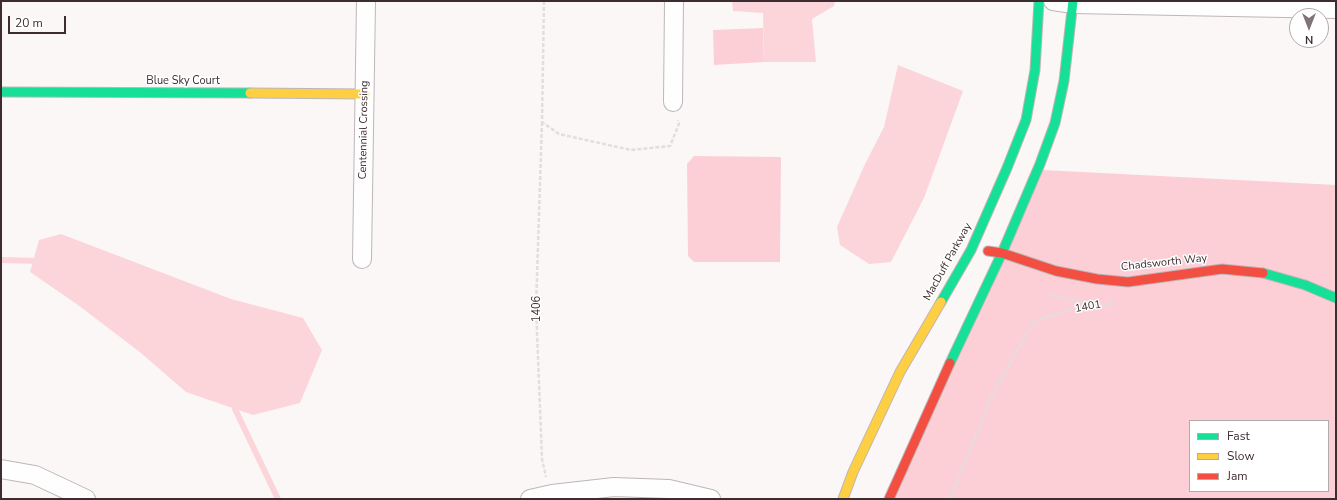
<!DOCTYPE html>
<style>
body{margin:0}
#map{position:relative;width:1337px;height:500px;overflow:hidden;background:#fbf7f7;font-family:"Nunito Sans",sans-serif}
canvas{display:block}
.frame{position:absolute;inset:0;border:2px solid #3d2d30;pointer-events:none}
.legend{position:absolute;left:1189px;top:420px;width:140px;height:72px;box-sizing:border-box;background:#fff;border:1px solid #b1abac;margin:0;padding:5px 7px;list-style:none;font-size:12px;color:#3d2d30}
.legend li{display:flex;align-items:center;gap:8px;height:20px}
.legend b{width:20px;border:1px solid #b1abac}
.north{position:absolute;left:1289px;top:8px;width:40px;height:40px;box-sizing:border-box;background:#fff;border:1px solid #b1abac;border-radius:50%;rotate:180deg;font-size:11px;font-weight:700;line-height:16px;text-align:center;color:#3d2d30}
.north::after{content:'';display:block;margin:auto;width:14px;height:18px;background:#807476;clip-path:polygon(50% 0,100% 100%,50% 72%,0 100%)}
.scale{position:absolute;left:8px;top:16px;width:58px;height:18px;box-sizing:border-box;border:2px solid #3d2d30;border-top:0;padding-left:5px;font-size:12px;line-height:14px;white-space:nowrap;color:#3d2d30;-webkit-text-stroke:3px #fff;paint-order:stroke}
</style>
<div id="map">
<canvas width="1337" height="500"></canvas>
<div class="frame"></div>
<ul class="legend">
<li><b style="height:5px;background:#16e098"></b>Fast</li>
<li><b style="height:5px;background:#ffcf43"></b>Slow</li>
<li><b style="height:5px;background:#f24e42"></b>Jam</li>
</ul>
<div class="north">N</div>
<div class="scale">20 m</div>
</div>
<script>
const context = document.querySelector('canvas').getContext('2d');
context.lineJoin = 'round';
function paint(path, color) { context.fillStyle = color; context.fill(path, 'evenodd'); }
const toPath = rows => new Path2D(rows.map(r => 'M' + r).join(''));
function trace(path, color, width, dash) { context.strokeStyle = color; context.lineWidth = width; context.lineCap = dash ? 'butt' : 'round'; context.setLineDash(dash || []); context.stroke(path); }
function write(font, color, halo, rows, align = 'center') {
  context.font = font + ' "Nunito Sans",sans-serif'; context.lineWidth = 3; context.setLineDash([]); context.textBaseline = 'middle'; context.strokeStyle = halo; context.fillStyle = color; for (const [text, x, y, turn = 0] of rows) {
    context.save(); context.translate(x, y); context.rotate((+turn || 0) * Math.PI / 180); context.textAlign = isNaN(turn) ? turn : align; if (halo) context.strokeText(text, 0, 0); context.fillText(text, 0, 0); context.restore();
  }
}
paint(toPath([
 [763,28,764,62,714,65,713,30],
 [694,156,781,157,780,262,694,262,688,256,687,164],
 [1043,170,1336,185,1336,499,892,499],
 [1190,421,1328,421,1328,491,1190,491]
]), '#fccfd7');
paint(toPath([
 [732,1,835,1,834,6,812,19,816,62,764,62,763,13,733,11],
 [898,65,963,91,924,198,891,262,869,264,840,245,837,227,865,164,884,127],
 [61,234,231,299,303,318,322,350,300,403,253,415,186,392,141,353,78,305,30,272,39,240]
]), '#fcd5db');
trace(toPath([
 [1,260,39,261],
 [234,401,235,409,278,499]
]), '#fcd5db', 6);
const street = toPath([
 [1053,1,1073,4,1336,9],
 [673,102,674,1],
 [362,259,366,1],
 [1,469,35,475,86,499],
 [530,499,552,494,614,487,669,489,711,499]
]);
const fast = toPath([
 [1,92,250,93],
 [1263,273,1305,285,1336,298],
 [941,302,971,250,1007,168,1026,120,1035,70,1039,1],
 [950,363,1002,253,1040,164,1055,123,1064,81,1073,1]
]);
const slow = toPath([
 [250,93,365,94],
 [843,499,853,472,900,372,941,302]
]);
const jam = toPath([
 [988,251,1002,253,1056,271,1097,279,1128,282,1222,269,1263,273],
 [889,499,950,363]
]);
trace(street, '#beb6b7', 20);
trace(fast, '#beb6b7', 11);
trace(slow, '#beb6b7', 11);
trace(jam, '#beb6b7', 11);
trace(toPath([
 [544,1,542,122,559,134,631,150,670,146,679,124,678,120],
 [542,122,536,307,542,459,546,477],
 [1048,295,1099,304],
 [948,499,954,489,993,394,1034,321,1076,308,1115,303]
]), '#e1dede', 2.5, [4, 2]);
trace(street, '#fefefe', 18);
trace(fast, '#16e098', 9);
trace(slow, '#ffcf43', 9);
trace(jam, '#f24e42', 9);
write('11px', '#3d2d30', '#fff', [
 ["Blue Sky Court",183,81],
 ["Centennial Crossing",364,130,-89],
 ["MacDuff Parkway",948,262,-61],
 ["Chadsworth Way",1164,263,-6],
 ["1401",1088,307,-10],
 ["1406",537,309,-90]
]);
</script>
